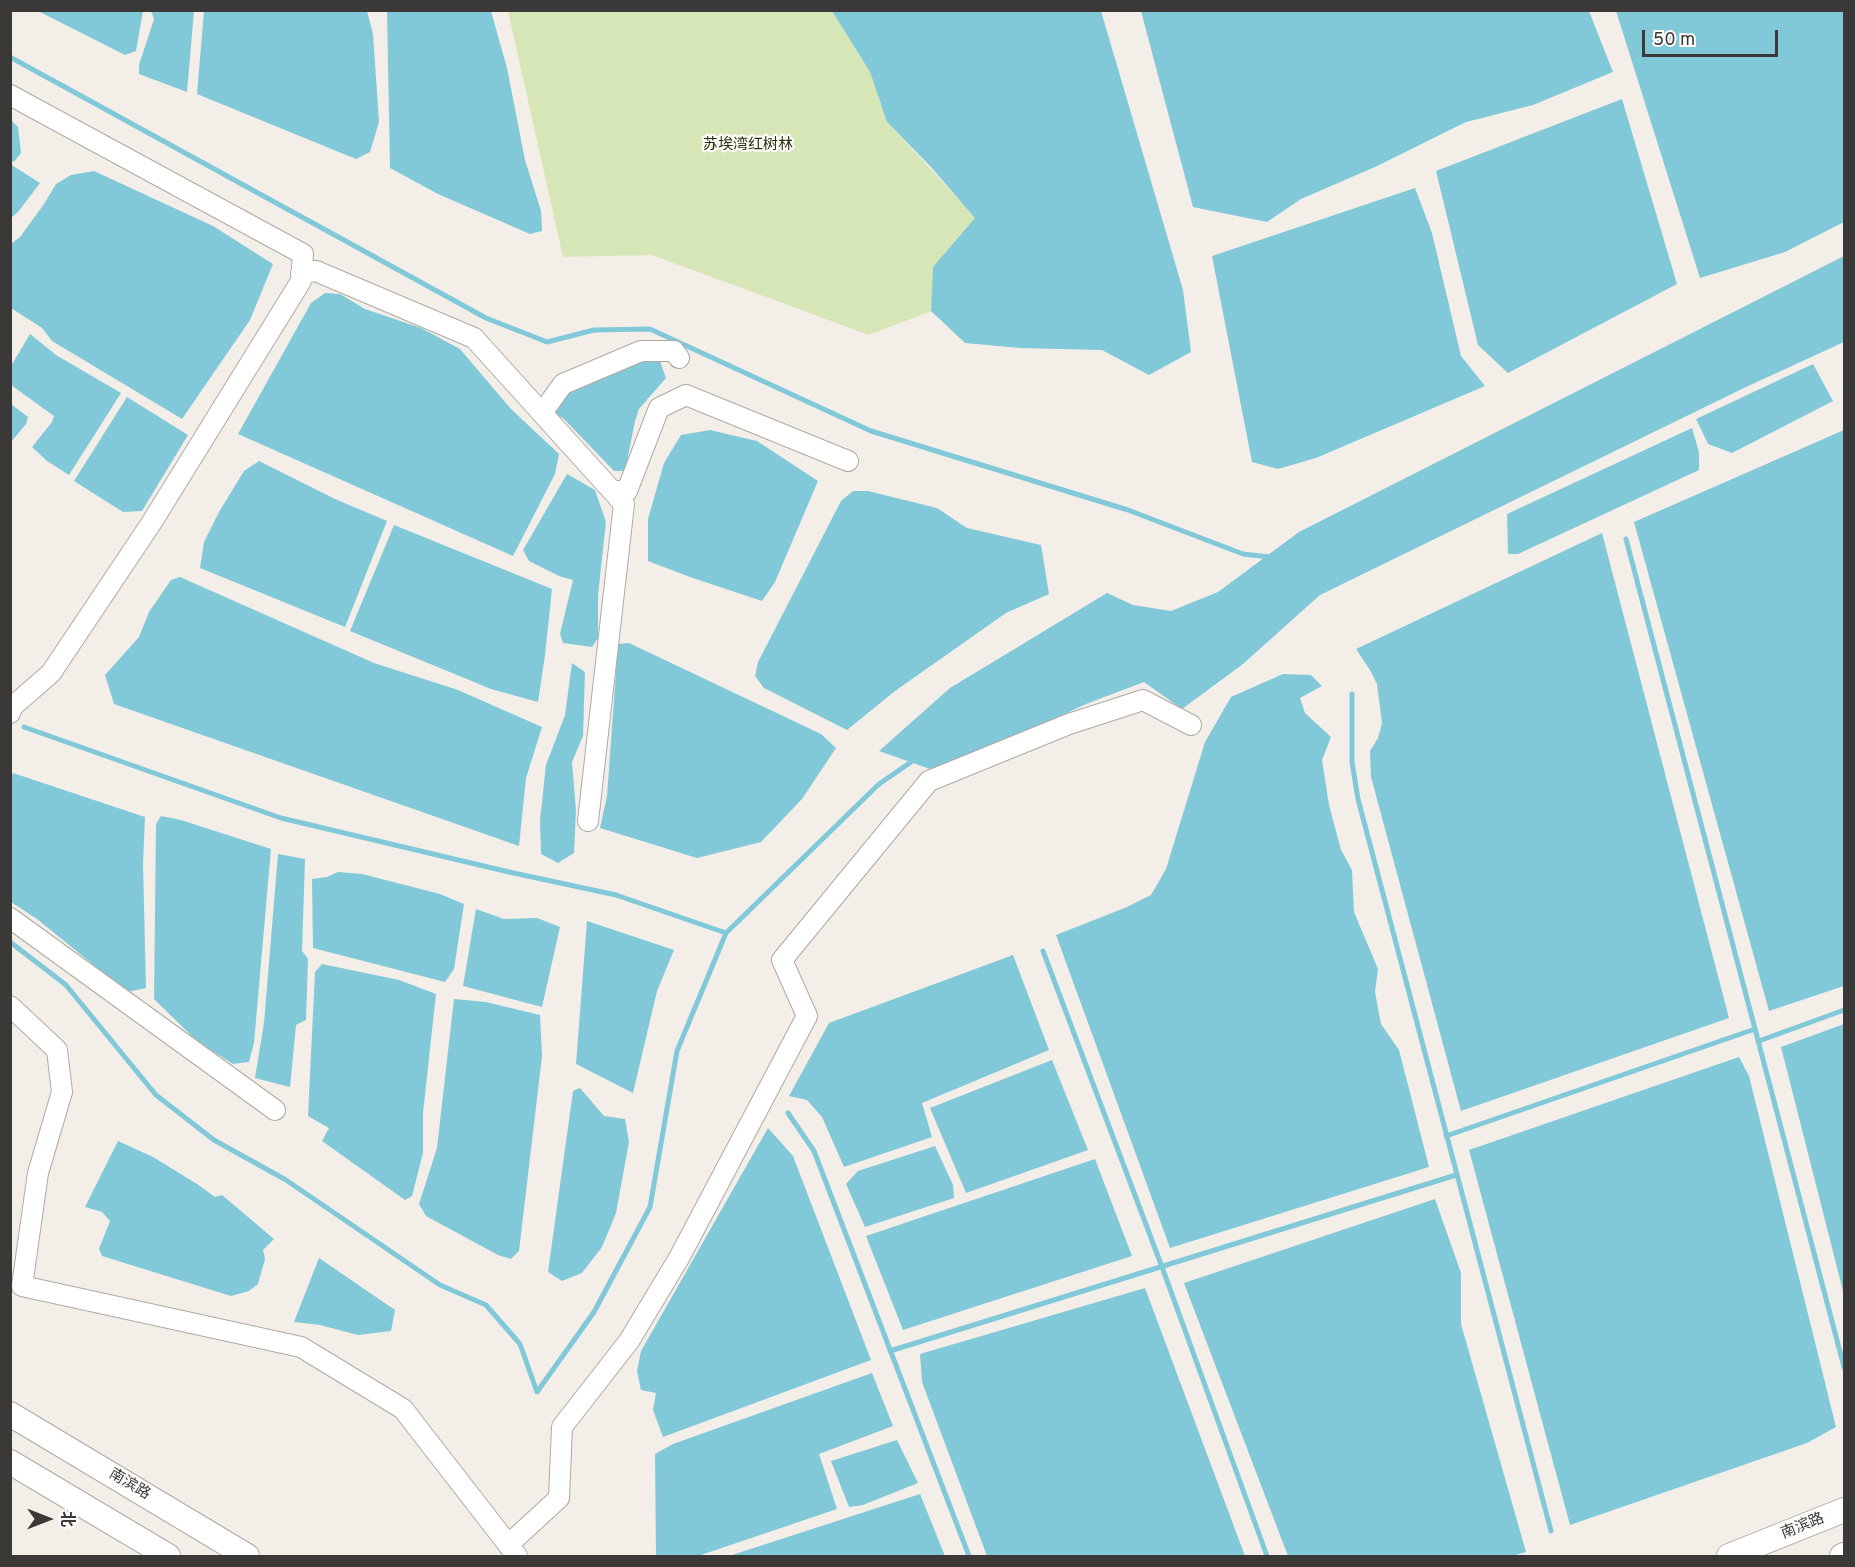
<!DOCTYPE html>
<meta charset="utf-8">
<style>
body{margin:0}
#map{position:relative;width:1855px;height:1567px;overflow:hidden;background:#f4eee8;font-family:Overpass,"Noto Sans SC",sans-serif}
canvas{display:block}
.frame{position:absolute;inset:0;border:12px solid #3b3937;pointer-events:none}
.north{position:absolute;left:18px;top:1489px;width:60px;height:60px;-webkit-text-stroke:4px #fefcfa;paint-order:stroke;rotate:90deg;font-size:16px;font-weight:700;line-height:24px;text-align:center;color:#3b3937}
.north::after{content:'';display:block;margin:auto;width:21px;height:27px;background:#3b3937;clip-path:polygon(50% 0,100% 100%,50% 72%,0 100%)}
.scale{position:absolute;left:1642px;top:30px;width:136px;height:27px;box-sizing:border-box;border:3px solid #3b3937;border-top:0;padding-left:8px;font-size:18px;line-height:21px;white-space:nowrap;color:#3b3937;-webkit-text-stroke:4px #fefcfa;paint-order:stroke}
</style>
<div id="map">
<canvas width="1855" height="1567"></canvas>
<div class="frame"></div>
<div class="north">北</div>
<div class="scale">50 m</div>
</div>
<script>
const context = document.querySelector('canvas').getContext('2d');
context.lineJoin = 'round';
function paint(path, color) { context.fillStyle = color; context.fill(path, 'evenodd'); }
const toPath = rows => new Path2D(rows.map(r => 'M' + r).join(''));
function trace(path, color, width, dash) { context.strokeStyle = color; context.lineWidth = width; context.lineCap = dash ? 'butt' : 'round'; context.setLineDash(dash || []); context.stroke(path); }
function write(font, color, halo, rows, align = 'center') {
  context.font = font + ' Overpass,"Noto Sans SC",sans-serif'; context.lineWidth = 4.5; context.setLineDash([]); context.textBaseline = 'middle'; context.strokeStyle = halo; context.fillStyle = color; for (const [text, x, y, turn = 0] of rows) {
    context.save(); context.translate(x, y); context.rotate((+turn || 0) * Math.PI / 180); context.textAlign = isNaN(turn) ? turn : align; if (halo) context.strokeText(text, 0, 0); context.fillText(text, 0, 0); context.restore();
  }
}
paint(toPath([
 [508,11,832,11,870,72,887,122,976,218,934,267,931,311,869,335,652,255,563,257]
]), '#d7e6b6');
paint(toPath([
 [38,11,143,11,136,51,125,55],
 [151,11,194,11,187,92,139,74,139,65,154,19],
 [204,11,367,11,373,34,379,122,370,152,356,159,197,94],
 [387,11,491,11,507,68,525,160,541,211,542,231,530,234,438,194,390,168],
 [832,11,1101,11,1183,290,1191,352,1149,375,1102,350,1020,348,965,343,931,311,933,267,975,218,931,167,887,122,870,72],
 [1141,11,1589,11,1613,72,1533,105,1466,122,1375,167,1301,199,1267,222,1193,207],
 [1616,11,1844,11,1844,222,1785,252,1700,278],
 [1622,99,1677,284,1508,373,1478,345,1436,171],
 [11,120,18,127,21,153,14,162,11,160],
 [10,164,40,183,18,212,11,218],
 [94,171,213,226,273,264,250,320,182,419,52,341,42,328,11,308,11,244,20,237,44,204,56,184,71,175],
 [1415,188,1432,233,1461,356,1485,386,1316,458,1278,469,1252,462,1212,256],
 [1844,256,1844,342,1746,387,1320,595,1243,664,1182,709,1144,682,1086,704,998,745,930,769,879,751,950,688,1107,593,1133,605,1171,611,1218,592,1299,532],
 [325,293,340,294,365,309,421,328,460,349,511,409,559,454,555,474,513,556,238,434,311,303],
 [30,334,56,355,121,393,69,475,47,461,32,447,52,422,54,416,11,385,11,366],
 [626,361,660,361,666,378,639,409,635,421,628,456,628,471,614,471,564,419,554,413,564,387],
 [1813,364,1833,401,1732,453,1708,444,1696,419],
 [127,397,188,435,142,511,123,512,74,481],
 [11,404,28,417,26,424,11,442],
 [1692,428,1699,452,1699,470,1518,554,1508,554,1507,514],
 [710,430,757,441,818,481,775,582,762,601,690,577,648,561,648,519,664,463,681,435],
 [1844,430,1844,986,1769,1011,1634,522],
 [259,461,335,499,387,521,345,627,200,568,204,542,219,512,244,471],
 [567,474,595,490,606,522,598,595,598,638,592,647,563,643,560,634,573,580,559,576,529,561,523,550],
 [853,491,868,491,937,508,967,528,1041,545,1049,594,1006,613,895,691,847,730,764,688,755,676,758,662,841,501],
 [394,525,552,589,545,655,538,702,491,689,350,631],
 [1602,533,1729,1018,1461,1111,1371,777,1370,751,1378,738,1382,723,1377,684,1370,670,1356,649],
 [180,577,374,663,458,690,542,727,526,778,519,846,114,704,105,675,139,637,149,612,171,580],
 [629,643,821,734,836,748,802,799,761,842,697,858,600,828,607,796,618,644],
 [572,663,585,672,583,736,572,762,576,811,574,853,558,863,541,854,540,820,546,765,565,715],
 [1283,674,1311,675,1322,686,1300,698,1305,713,1331,737,1322,760,1329,805,1341,850,1352,870,1354,912,1378,969,1375,992,1381,1024,1399,1050,1429,1167,1170,1248,1056,935,1127,907,1151,895,1166,869,1205,742,1231,697],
 [13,773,145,817,143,864,146,988,127,992,37,919,11,902,10,781],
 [161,816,181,820,271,849,254,1043,249,1062,233,1064,198,1042,154,999,156,824],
 [278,854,305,859,302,951,308,959,306,1020,296,1025,290,1087,255,1078,264,1023],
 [338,872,362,874,440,894,464,904,454,969,445,982,313,948,312,879,327,877],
 [476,909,504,919,537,918,560,927,542,1007,463,986],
 [587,921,674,950,657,991,633,1093,576,1064],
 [1013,955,1049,1050,922,1103,932,1137,844,1167,822,1117,807,1100,789,1096,829,1023],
 [322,964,399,980,436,994,423,1113,423,1153,412,1196,405,1200,322,1141,329,1128,308,1116,315,972],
 [454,999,486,1002,540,1015,542,1056,519,1251,511,1259,498,1255,426,1216,419,1204,437,1148],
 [1844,1024,1844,1295,1781,1047],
 [1739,1057,1749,1076,1836,1427,1807,1443,1570,1525,1469,1150],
 [1052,1060,1088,1150,966,1193,930,1108],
 [580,1088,604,1116,625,1119,629,1142,616,1213,602,1247,582,1273,562,1281,548,1272,573,1091],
 [768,1128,793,1156,871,1360,663,1437,653,1410,656,1393,641,1390,637,1371,641,1351],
 [118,1141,153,1157,197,1184,215,1197,222,1195,274,1239,263,1250,265,1259,258,1284,249,1291,231,1296,102,1256,99,1249,110,1221,102,1212,85,1207],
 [935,1146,953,1185,954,1198,865,1227,846,1184,858,1171],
 [1095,1159,1132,1256,903,1330,866,1236],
 [1435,1199,1461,1273,1461,1324,1526,1552,1512,1556,1288,1556,1184,1283],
 [319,1258,395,1310,391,1331,358,1335,320,1325,294,1322],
 [1145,1288,1245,1556,987,1556,922,1382,920,1354],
 [872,1373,893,1426,819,1454,837,1509,698,1556,656,1556,655,1454,673,1444],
 [897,1440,918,1483,863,1505,849,1507,831,1461],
 [920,1494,945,1556,729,1556]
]), '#81c9d9');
trace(toPath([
 [10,57,486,318,547,342,594,330,650,329,871,431,1128,510,1243,554,1270,557],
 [1626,539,1844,1367],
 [1352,694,1352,762,1358,799,1551,1531],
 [24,727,281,818,509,872,616,895,726,933,879,784,917,758],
 [10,942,66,985,156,1095,214,1140,286,1180,440,1285,486,1305,520,1344,537,1392,594,1312,650,1207,677,1051,726,933],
 [1043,951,1162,1267,1267,1556],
 [1759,1041,1844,1010],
 [788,1113,814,1151,969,1556],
 [1446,1136,1755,1029],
 [890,1351,1456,1175]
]), '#81c9d9', 5);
const minor = toPath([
 [10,95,303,254,301,281,152,522,51,673,12,707,10,713],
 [301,273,316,271,474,338,624,504,588,821],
 [542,413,563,384,641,351,674,351,679,358],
 [613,491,627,491,659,408,686,395,848,461],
 [10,918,275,1110],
 [10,1006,57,1050,62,1092,38,1173,22,1286,301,1347,403,1409,517,1556],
 [508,1545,559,1498,562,1427,629,1341,679,1258,807,1016,782,960,929,781,1069,724,1143,700,1191,725]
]);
const major = toPath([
 [10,1414,247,1556],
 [10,1462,168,1556],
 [1729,1556,1844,1510],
 [1842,1556,1844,1555]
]);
trace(minor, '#afa9a4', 22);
trace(major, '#afa9a4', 26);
trace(minor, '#fff', 20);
trace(major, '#fff', 24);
write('15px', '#293309', '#fefcfa', [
 ["苏埃湾红树林",748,146]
]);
write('15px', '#3b3937', '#fefcfa', [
 ["南滨路",129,1485,31],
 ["南滨路",1803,1527,-22]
]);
</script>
